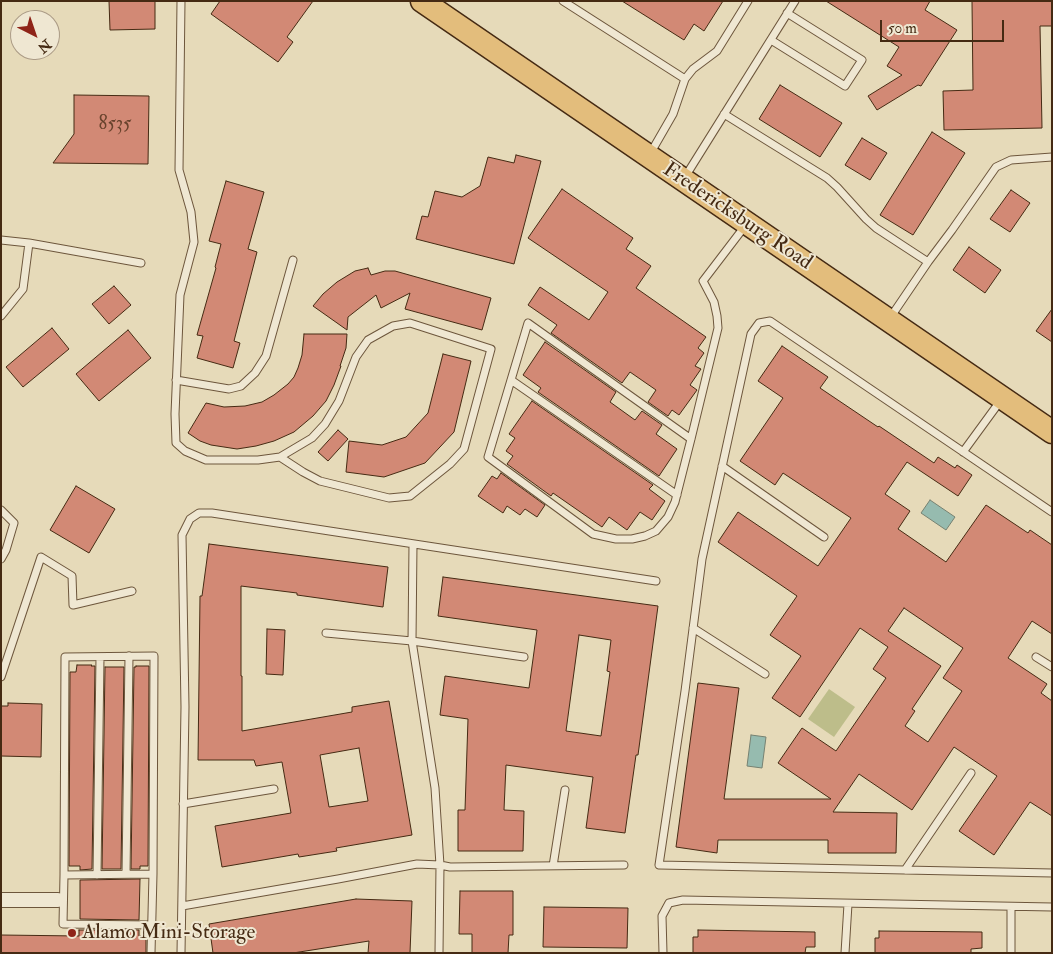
<!DOCTYPE html>
<style>
body{margin:0}
#map{position:relative;width:1053px;height:954px;overflow:hidden;background:#e6dab9;font-family:"IM FELL Double Pica",serif}
canvas{display:block}
.frame{position:absolute;inset:0;border:2px solid #452a13;pointer-events:none}
.north{position:absolute;left:10px;top:10px;width:50px;height:50px;box-sizing:border-box;background:#efe7d2;border:1px solid #ab9b86;border-radius:50%;rotate:139deg;font-size:14px;font-weight:700;line-height:20px;text-align:center;color:#452a13}
.north::after{content:'';display:block;margin:auto;width:18px;height:22px;background:#8f2418;clip-path:polygon(50% 0,100% 100%,50% 72%,0 100%)}
.scale{position:absolute;left:880px;top:20px;width:124px;height:22px;box-sizing:border-box;border:2px solid #452a13;border-top:0;padding-left:6px;font-size:15px;line-height:18px;white-space:nowrap;color:#452a13;-webkit-text-stroke:4px #efe7d2;paint-order:stroke}
</style>
<div id="map">
<canvas width="1053" height="954"></canvas>
<div class="frame"></div>
<div class="north">N</div>
<div class="scale">50 m</div>
</div>
<script>
const context = document.querySelector('canvas').getContext('2d');
context.lineJoin = 'round';
function paint(path, color) { context.fillStyle = color; context.fill(path, 'evenodd'); }
const toPath = rows => new Path2D(rows.map(r => 'M' + r).join(''));
function trace(path, color, width, dash) { context.strokeStyle = color; context.lineWidth = width; context.lineCap = dash ? 'butt' : 'round'; context.setLineDash(dash || []); context.stroke(path); }
function write(font, color, halo, rows, align = 'center') {
  context.font = font + ' "IM FELL Double Pica",serif'; context.lineWidth = 4; context.setLineDash([]); context.textBaseline = 'middle'; context.strokeStyle = halo; context.fillStyle = color; for (const [text, x, y, turn = 0] of rows) {
    context.save(); context.translate(x, y); context.rotate((+turn || 0) * Math.PI / 180); context.textAlign = isNaN(turn) ? turn : align; if (halo) context.strokeText(text, 0, 0); context.fillText(text, 0, 0); context.restore();
  }
}
paint(toPath([
 [829,689,855,707,834,737,808,719]
]), '#bdbd8a');
const water = toPath([
 [930,500,955,517,946,530,921,513,930,500],
 [751,735,766,737,762,768,747,766,751,735]
]);
paint(water, '#96bbaf');
trace(water, '#768171', 1);
const building = toPath([
 [109,1,155,1,155,29,110,30,109,1],
 [220,1,313,1,287,37,293,42,278,62,211,14,220,1],
 [622,1,723,1,704,31,694,24,684,40,622,1],
 [826,1,930,1,925,10,957,30,921,86,918,85,877,110,868,96,902,75,887,66,899,47,826,1],
 [972,1,1052,1,1052,26,1040,26,1042,128,944,130,943,91,973,90,972,1],
 [780,85,842,123,820,157,759,119,780,85],
 [74,95,149,96,148,164,53,163,74,134,74,95],
 [932,132,965,153,913,235,880,215,932,132],
 [862,138,887,153,870,180,845,165,862,138],
 [516,155,541,161,514,264,416,239,422,216,428,217,435,191,462,197,480,186,488,157,514,163,516,155],
 [226,181,264,192,248,249,257,252,234,341,240,343,233,368,197,358,203,336,197,335,216,268,215,267,221,244,209,241,226,181],
 [562,189,633,238,626,249,651,266,636,288,706,337,698,348,704,353,695,366,701,369,690,385,697,390,679,415,672,410,668,416,648,402,656,390,630,372,622,383,551,333,557,325,528,305,540,287,589,320,608,292,528,238,562,189],
 [1011,190,1030,203,1010,232,990,219,1011,190],
 [969,247,1001,270,985,293,953,270,969,247],
 [368,268,371,275,385,271,395,271,491,298,482,330,405,309,410,293,381,308,376,295,348,317,347,330,313,306,323,294,337,282,355,271,368,268],
 [114,286,131,305,109,324,92,304,114,286],
 [1052,309,1052,342,1036,331,1052,309],
 [52,328,69,349,23,387,6,367,52,328],
 [128,330,151,358,99,401,76,374,128,330],
 [304,334,347,334,346,348,340,366,341,366,334,385,326,401,313,416,294,432,274,441,256,446,237,449,211,445,200,441,188,433,206,403,224,407,245,406,262,402,274,395,288,384,294,377,298,368,302,355,304,334],
 [545,342,616,392,610,402,635,420,642,411,662,425,656,434,677,449,659,476,538,392,541,388,523,375,545,342],
 [782,346,828,377,820,388,878,427,879,426,934,463,938,457,955,468,957,465,972,475,958,496,907,462,885,494,910,511,898,529,946,562,986,505,1028,533,1030,530,1052,545,1052,634,1032,621,1008,658,1047,684,1041,693,1052,701,1052,816,1030,802,994,855,959,831,997,776,954,747,912,810,859,774,833,812,897,813,896,853,828,853,828,840,718,840,717,853,676,847,698,683,739,688,724,799,831,799,778,763,802,728,836,751,886,678,873,669,888,647,860,628,800,717,772,698,801,656,770,635,797,596,718,542,738,512,818,566,851,518,783,473,775,485,740,461,783,398,758,381,782,346],
 [904,608,963,648,943,678,962,691,928,742,905,726,915,711,912,709,941,666,888,631,904,608],
 [443,354,471,361,454,432,425,463,384,477,346,472,349,441,382,445,406,437,428,413,443,354],
 [532,401,653,485,649,489,665,501,652,520,640,512,627,530,609,517,602,527,553,493,551,496,507,464,513,456,506,451,515,438,509,434,532,401],
 [338,430,348,439,328,461,318,452,338,430],
 [501,473,545,505,537,517,525,509,520,515,507,506,503,513,478,496,492,476,497,479,501,473],
 [76,486,115,509,89,553,50,530,76,486],
 [209,544,388,567,383,607,297,595,297,593,241,586,241,676,242,676,242,731,352,712,352,707,389,701,412,835,336,848,337,851,299,857,298,854,222,867,215,826,291,813,282,762,256,766,254,760,198,760,200,596,202,596,209,544],
 [359,748,368,801,329,807,320,755,359,748],
 [443,577,658,606,638,755,636,755,625,833,586,828,593,777,506,765,504,810,524,811,523,851,458,851,458,810,465,810,468,719,440,715,445,676,529,688,537,630,438,616,443,577],
 [579,635,611,640,607,671,610,672,601,736,566,731,579,635],
 [267,629,285,630,283,675,266,674,267,629],
 [77,665,92,665,91,666,95,666,92,869,80,870,80,866,69,866,70,672,76,672,77,665],
 [136,666,149,666,148,866,140,866,140,869,131,869,134,667,136,667,136,666],
 [105,667,124,667,121,869,102,869,105,667],
 [8,703,42,704,41,757,1,756,1,706,8,706,8,703],
 [140,879,139,920,80,919,80,880,140,879],
 [460,891,513,891,513,935,509,935,508,953,472,953,472,934,459,934,460,891],
 [356,899,412,901,410,953,368,953,369,941,293,953,213,953,209,924,356,899],
 [544,907,628,908,627,948,543,947,544,907],
 [79,930,139,930,139,936,146,936,146,953,1,953,1,935,79,936,79,930],
 [698,930,815,932,815,947,806,947,805,953,693,953,693,937,698,937,698,930],
 [879,931,982,932,982,948,971,949,971,953,875,953,875,938,879,938,879,931]
]);
paint(building, '#d28975');
trace(building, '#452a13', 1);
const service = toPath([
 [181,1,179,170,191,212,194,242,180,295,175,414,176,443,185,451,206,460,258,460,280,457,312,438,325,424,339,401,356,357,368,340,393,326,410,323,491,349,464,449,450,464,410,496,389,498,320,481,303,472,280,457],
 [563,1,685,79],
 [771,40,845,86,862,60,787,13],
 [724,114,827,178,837,187,866,219,876,228,928,262],
 [650,154,673,114,685,79,693,69,717,51,748,1],
 [685,177,795,1],
 [1,240,29,243],
 [1,316,23,289,29,243,141,263],
 [890,318,928,262,952,230,996,167,1011,160,1052,157],
 [176,380,229,389,241,386,255,373,266,356,293,260],
 [511,380,677,495],
 [691,439,528,323,488,457,593,534,616,539,632,539,645,536,656,531,668,517,675,502,691,439,718,328,717,316,714,302,703,281,745,226],
 [963,452,1001,400],
 [722,466,824,537],
 [1,510,14,523,6,550,1,559],
 [1052,512,770,321,759,323,751,334,702,559,685,691,659,865,1052,873],
 [413,544,412,641,435,788,440,865,439,953],
 [693,628,765,674],
 [326,633,412,641,524,657],
 [1036,657,1052,667],
 [1,677,41,557,72,576,73,605,132,591],
 [183,804,274,789],
 [553,866,565,790],
 [905,870,971,773],
 [126,874,129,656],
 [64,875,63,924,151,925],
 [97,875,100,657],
 [182,906,338,879,417,864,440,865,450,867,624,865],
 [151,953,153,874,64,875,65,657,154,656,153,874],
 [181,953,185,707,182,535,190,519,199,513,212,513,656,581],
 [663,953,662,916,669,903,683,900,1052,907],
 [845,953,848,904],
 [1011,953,1011,907]
]);
const minor = toPath([
 [1,900,58,900]
]);
const primary = toPath([
 [422,1,1052,432]
]);
trace(service, '#6d563c', 9);
trace(minor, '#6d563c', 16);
trace(primary, '#452a13', 25);
trace(service, '#efe7d2', 7);
trace(minor, '#efe7d2', 14);
trace(primary, '#e3bd7c', 22);
for (const [x, y, r, color] of [
 [72,933,5,"#8f2418"]
]) { const dot = new Path2D(); dot.arc(x, y, r, 0, 2 * Math.PI); context.fillStyle = color; context.fill(dot); trace(dot, '#efe7d2', 2); }
write('19px', '#68422c', null, [
 ["8535",115,125]
]);
write('21px', '#452a13', '#efe7d2', [
 ["Fredericksburg Road",737,217,34]
]);
write('21px', '#452a13', '#efe7d2', [
 ["Alamo Mini-Storage",82,933]
], 'left');
</script>
